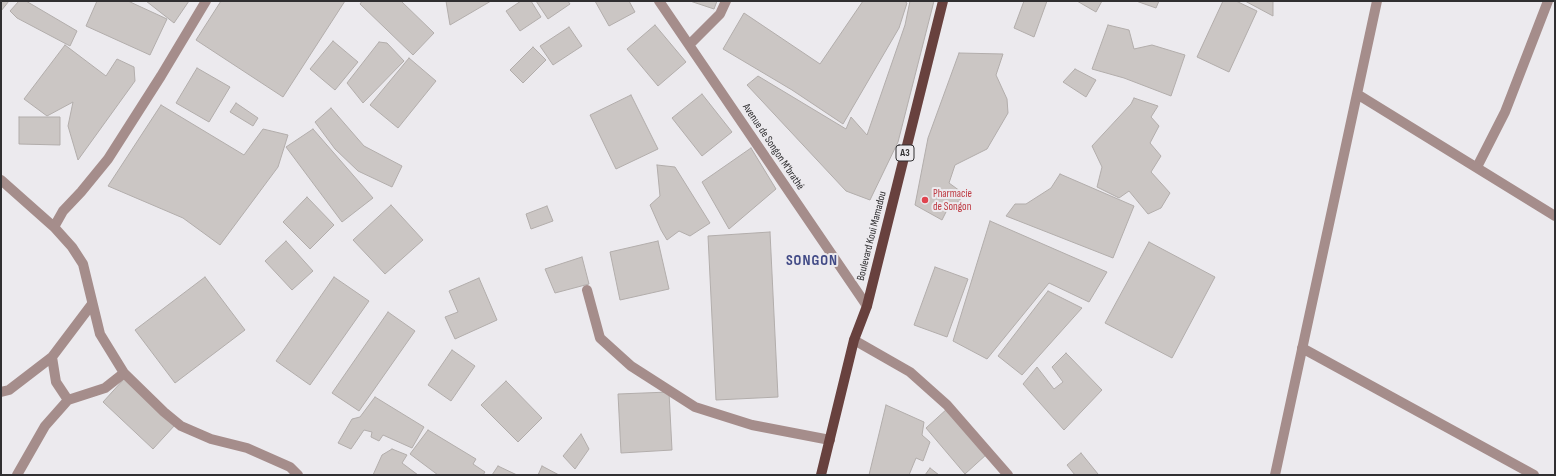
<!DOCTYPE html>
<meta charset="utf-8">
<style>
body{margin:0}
#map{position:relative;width:1556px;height:476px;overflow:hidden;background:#eceaee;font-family:"Sofia Sans Condensed",sans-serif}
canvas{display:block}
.frame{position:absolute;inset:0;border:2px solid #302f31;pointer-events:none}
</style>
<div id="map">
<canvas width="1556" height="476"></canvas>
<div class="frame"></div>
</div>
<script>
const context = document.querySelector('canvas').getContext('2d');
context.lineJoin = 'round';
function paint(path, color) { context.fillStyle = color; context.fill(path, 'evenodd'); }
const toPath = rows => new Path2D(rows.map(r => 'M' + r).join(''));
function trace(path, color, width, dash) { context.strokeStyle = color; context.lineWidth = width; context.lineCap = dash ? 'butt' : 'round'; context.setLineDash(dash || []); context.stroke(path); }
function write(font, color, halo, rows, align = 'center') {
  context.font = font + ' "Sofia Sans Condensed",sans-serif'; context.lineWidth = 4; context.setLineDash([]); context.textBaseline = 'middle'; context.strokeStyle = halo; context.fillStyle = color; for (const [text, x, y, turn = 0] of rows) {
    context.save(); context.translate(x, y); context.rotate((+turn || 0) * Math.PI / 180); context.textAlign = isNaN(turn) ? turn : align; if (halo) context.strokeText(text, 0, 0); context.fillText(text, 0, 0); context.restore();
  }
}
const building = toPath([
 [1,1,9,1,1,11,1,1],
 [19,1,26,1,77,31,70,46,17,18,10,11,19,1],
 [97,1,128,1,167,19,150,55,86,26,97,1],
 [146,1,189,1,174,23,146,1],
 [221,1,345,1,283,97,196,40,221,1],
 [362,1,401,1,434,33,413,55,360,4,362,1],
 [446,1,491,1,450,25,446,1],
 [521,1,531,1,541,17,520,31,506,11,521,1],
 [536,1,568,1,570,4,548,19,536,1],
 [595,1,629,1,635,12,609,26,595,1],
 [690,1,717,1,714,9,690,1],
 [863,1,904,1,907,3,899,28,843,124,792,90,723,49,744,13,820,64,863,1],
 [910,1,934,1,898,142,870,200,846,191,747,85,758,76,846,129,851,117,867,135,905,25,910,1],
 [1024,1,1047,1,1034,37,1014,28,1024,1],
 [1077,1,1102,1,1096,12,1077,1],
 [1136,1,1159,1,1156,8,1136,1],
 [1223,1,1236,1,1257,11,1229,72,1197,57,1223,1],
 [1245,1,1273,1,1273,16,1245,1],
 [655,25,686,62,658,86,627,49,655,25],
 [1108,25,1129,30,1134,49,1152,45,1185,55,1171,96,1124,78,1092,69,1108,25],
 [569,27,582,46,553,65,540,46,569,27],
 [333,41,358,62,335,90,310,69,333,41],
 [379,42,387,43,404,61,363,103,347,83,379,42],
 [65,45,106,76,117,59,134,67,135,81,78,160,68,126,73,102,47,116,24,99,65,45],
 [533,47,546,60,523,83,510,70,533,47],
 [959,53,1003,54,996,75,1007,99,1008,113,987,149,955,165,949,183,960,191,960,201,949,206,942,220,915,205,928,138,959,53],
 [409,58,436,81,398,128,370,105,409,58],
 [197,68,230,87,209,122,176,103,197,68],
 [1075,69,1096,80,1086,97,1063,82,1075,69],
 [702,94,732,132,702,156,672,118,702,94],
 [631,95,658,149,616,169,590,115,631,95],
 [1134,98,1158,106,1151,117,1159,126,1150,143,1161,156,1151,172,1170,193,1161,208,1148,214,1129,191,1119,198,1097,187,1102,167,1092,146,1131,104,1134,98],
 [236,103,258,118,253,126,230,112,236,103],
 [161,105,244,155,263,129,288,135,278,167,220,245,183,218,108,186,161,105],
 [331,108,364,146,402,166,392,187,358,171,335,149,315,122,331,108],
 [19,117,60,117,60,145,19,144,19,117],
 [313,129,373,198,342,222,286,147,313,129],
 [751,148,776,189,729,229,702,182,751,148],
 [657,165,675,167,710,223,690,236,679,231,667,240,661,230,650,205,660,196,657,165],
 [1060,174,1134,206,1113,258,1006,216,1015,204,1026,204,1051,188,1060,174],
 [307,197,334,225,310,249,283,222,307,197],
 [391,205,423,240,385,274,353,240,391,205],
 [547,206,553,221,531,229,526,214,547,206],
 [990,221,1107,272,1089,302,1049,283,987,359,953,341,990,221],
 [770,232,778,397,716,400,708,236,770,232],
 [286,241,313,271,292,290,265,261,286,241],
 [658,241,669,289,620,300,610,252,658,241],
 [1149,242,1215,277,1172,358,1105,323,1149,242],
 [582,257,589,284,555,293,545,269,582,257],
 [935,267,968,279,947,337,914,325,935,267],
 [205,277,245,330,175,383,135,330,205,277],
 [334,277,369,301,310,385,276,361,334,277],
 [479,278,497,320,455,339,445,317,458,312,449,291,479,278],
 [1048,291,1082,308,1022,375,998,356,1048,291],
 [388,312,415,331,359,411,332,393,388,312],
 [452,350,475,366,451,401,428,385,452,350],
 [1066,353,1102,390,1064,430,1023,384,1037,367,1054,389,1063,382,1052,367,1066,353],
 [124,379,175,425,153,449,103,402,124,379],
 [506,381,542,418,518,442,481,405,506,381],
 [669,392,672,450,621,453,618,394,669,392],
 [375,397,424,427,412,448,383,435,379,441,371,437,372,432,364,430,351,449,338,443,352,419,360,417,375,397],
 [886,405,924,422,922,435,930,442,923,461,916,458,909,475,869,475,886,405],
 [948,408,987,454,965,474,926,428,948,408],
 [428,430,476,459,473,464,485,472,483,475,438,475,410,454,428,430],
 [581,434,589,449,575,469,563,456,581,434],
 [392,449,407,455,402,463,418,475,373,475,382,455,392,449],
 [1081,453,1098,474,1097,475,1075,475,1067,465,1081,453],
 [498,466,517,475,492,475,498,466],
 [542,466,559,475,538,475,542,466],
 [930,468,939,475,925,475,930,468]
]);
paint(building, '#cbc6c4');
trace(building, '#b2adab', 1);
trace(toPath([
 [659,1,867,306],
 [689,45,720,14,726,1],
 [1357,94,1555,216],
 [1477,167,1505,112,1548,1],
 [1,180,54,227,72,247,83,264,100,334,124,373,164,412,181,426,211,439,247,448,290,467,298,475],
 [54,227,63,211,81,192,108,159,161,76,206,1],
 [587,290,600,338,631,366,695,407,752,425,830,440],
 [854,340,910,372,947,405,1008,475],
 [1302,348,1534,475],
 [52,357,56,382,68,400],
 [1,392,9,390,52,357,92,304],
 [17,475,45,426,68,400,105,388,124,373],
 [1275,475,1377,1]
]), '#a58d8b', 10);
trace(toPath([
 [821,475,854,340,867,306,943,1]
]), '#68413e', 10);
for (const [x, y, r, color] of [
 [925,200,4,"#e0444e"]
]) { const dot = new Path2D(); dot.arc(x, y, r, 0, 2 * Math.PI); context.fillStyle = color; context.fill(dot); trace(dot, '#eceaee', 1.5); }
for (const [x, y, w] of [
 [905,153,18]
]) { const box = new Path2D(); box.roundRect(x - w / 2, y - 8, w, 16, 3); context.fillStyle = '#eceaee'; context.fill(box); trace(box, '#302f31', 1); }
write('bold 10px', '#302f31', null, [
 ["A3",905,153]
]);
write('11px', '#302f31', '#eceaee', [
 ["Avenue de Songon M'brathé",773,147,56],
 ["Boulevard Koui Mamadou",872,236,-76]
]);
write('11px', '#be3a42', '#eceaee', [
 ["Pharmacie",933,194],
 ["de Songon",933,207]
], 'left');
context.letterSpacing = '1px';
write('bold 15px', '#414a86', '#eceaee', [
 ["SONGON",812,261]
]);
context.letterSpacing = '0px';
</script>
